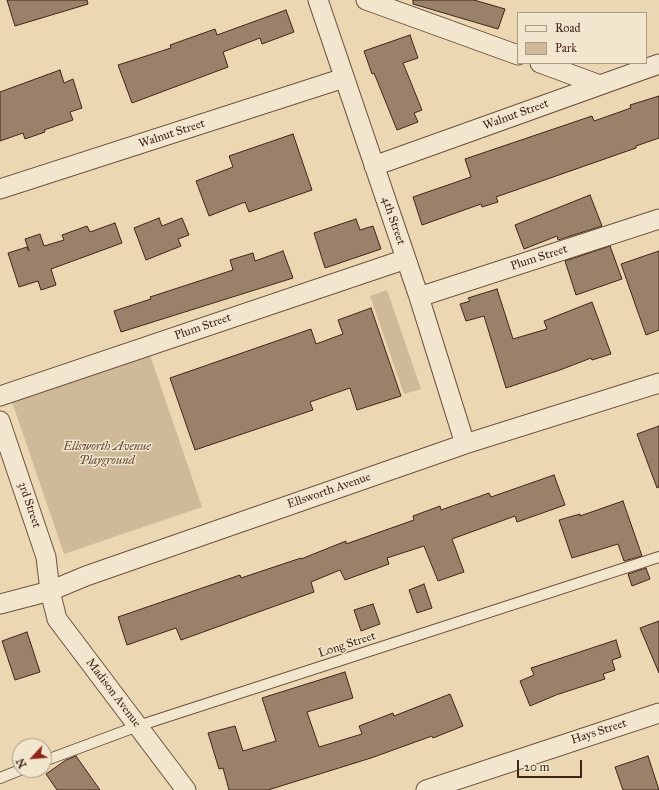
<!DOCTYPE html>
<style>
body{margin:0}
#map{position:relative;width:659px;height:790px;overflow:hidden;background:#ebd8b3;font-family:"IM FELL Great Primer",serif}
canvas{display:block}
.legend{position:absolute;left:517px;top:12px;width:130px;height:52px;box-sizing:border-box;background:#f2e6ce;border:1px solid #ab9985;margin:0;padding:5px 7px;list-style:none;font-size:12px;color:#412518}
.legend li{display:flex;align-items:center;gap:8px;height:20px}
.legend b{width:20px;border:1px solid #ab9985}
.north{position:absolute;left:12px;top:738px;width:40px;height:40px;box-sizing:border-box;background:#f2e6ce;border:1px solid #ab9985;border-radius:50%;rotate:244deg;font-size:11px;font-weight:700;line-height:16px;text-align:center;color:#412518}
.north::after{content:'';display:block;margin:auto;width:14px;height:18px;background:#8f2418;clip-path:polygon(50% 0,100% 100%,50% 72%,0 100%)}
.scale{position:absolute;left:517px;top:760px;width:65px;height:18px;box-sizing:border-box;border:2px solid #412518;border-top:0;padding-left:5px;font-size:12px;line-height:14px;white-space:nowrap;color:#412518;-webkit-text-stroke:3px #f2e6ce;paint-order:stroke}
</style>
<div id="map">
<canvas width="659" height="790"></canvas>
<ul class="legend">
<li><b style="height:5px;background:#f2e6ce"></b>Road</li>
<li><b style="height:11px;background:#ceba99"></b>Park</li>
</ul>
<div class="north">N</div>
<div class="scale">20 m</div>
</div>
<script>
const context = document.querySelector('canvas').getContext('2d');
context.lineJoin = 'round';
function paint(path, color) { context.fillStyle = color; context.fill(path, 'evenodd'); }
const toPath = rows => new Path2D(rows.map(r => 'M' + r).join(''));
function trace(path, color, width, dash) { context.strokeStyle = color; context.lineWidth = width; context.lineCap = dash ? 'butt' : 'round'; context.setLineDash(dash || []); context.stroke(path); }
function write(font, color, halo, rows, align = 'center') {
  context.font = font + ' "IM FELL Great Primer",serif'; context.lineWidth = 3; context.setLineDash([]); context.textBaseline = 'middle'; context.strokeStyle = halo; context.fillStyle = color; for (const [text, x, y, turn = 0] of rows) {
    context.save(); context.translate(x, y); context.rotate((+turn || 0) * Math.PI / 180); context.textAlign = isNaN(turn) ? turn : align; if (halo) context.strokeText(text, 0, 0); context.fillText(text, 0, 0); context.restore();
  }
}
paint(toPath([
 [387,290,421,389,404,394,370,296],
 [150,355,202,507,64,554,12,402]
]), '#ceba99');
const building = toPath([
 [7,0,87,0,88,4,15,26,7,0],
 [413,0,474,0,505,9,498,29,413,4,413,0],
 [286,10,294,32,262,44,260,38,223,52,228,67,132,103,118,65,171,48,170,45,215,29,217,35,286,10],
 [410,35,418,58,403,63,422,110,414,113,418,122,397,130,374,73,372,74,364,51,410,35],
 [60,70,64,83,73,79,82,108,70,112,73,120,44,130,45,132,25,139,23,133,0,141,0,92,60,70],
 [659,96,659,138,636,146,636,148,496,197,498,202,482,207,481,204,422,225,413,197,471,177,465,159,592,116,594,121,631,108,630,105,659,96],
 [293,134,312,190,249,212,245,202,209,216,196,181,233,167,229,156,293,134],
 [590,195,602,226,558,240,557,236,524,249,515,225,590,195],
 [159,218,162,226,182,218,189,235,178,239,181,246,146,260,134,228,159,218],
 [356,219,360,230,373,226,381,249,325,268,314,233,356,219],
 [115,223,122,243,51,269,56,285,41,290,38,281,19,287,8,253,27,247,29,251,25,239,40,234,44,246,64,240,62,235,87,226,90,232,115,223],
 [610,246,622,279,576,295,565,261,610,246],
 [283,251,293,278,121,332,114,311,151,299,150,297,233,270,230,260,253,253,255,261,283,251],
 [659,251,659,330,646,335,621,264,659,251],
 [497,289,513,339,547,329,544,321,592,302,611,354,592,360,591,358,560,370,506,388,484,316,466,321,460,304,470,301,468,298,497,289],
 [371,308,401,396,357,410,350,388,310,402,313,410,195,450,170,378,311,329,316,344,343,334,338,320,371,308],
 [659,426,659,487,657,488,637,434,659,426],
 [554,475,565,505,517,522,515,516,452,539,464,572,438,581,424,546,387,558,389,564,345,580,340,570,311,582,314,592,181,640,176,628,127,645,118,617,240,575,241,578,301,558,301,559,346,541,346,544,414,520,413,516,440,506,441,510,489,493,491,497,554,475],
 [623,501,642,556,624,561,618,544,572,558,559,520,580,514,580,516,623,501],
 [646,568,650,579,632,586,628,574,646,568],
 [424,584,432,608,417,613,409,590,424,584],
 [373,604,380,624,361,631,354,610,373,604],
 [659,621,659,673,640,628,659,621],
 [27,632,40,672,15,680,2,641,27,632],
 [616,640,621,657,612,660,615,670,603,674,605,679,556,695,530,706,520,681,534,675,531,668,616,640],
 [345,672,353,698,307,712,319,747,362,734,359,726,393,713,394,716,450,694,463,726,433,738,432,736,371,758,268,790,229,790,223,768,219,769,208,733,235,726,243,751,276,741,262,698,345,672],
 [76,756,100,790,57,790,46,774,66,760,76,756],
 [648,756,659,790,623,790,615,767,648,756]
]);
paint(building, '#998269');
trace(building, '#412518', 1);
const service = toPath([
 [44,761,138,726,659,557],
 [0,778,20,770]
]);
const minor = toPath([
 [318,0,419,297,465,444],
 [366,0,518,55],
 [540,63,600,85],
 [374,166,659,64],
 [0,189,344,78],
 [419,297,659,219],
 [0,396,406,259],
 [0,421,46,557,50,591,57,619,186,790],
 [0,604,50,591,86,576,465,444,659,383],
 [426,790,659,713]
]);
trace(service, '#6c523f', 12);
trace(minor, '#6c523f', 21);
trace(service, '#f2e6ce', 10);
trace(minor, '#f2e6ce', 19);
write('12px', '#412518', '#f2e6ce', [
 ["Walnut Street",516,115,-20],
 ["Walnut Street",172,134,-18],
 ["4th Street",393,221,71],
 ["Plum Street",539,258,-18],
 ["Plum Street",203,327,-19],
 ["Ellsworth Avenue",329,491,-19],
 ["3rd Street",29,505,71],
 ["Long Street",347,645,-18],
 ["Madison Avenue",113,693,53],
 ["Hays Street",599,732,-18]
]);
write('italic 12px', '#644a38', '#f2e6ce', [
 ["Ellsworth Avenue",107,447],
 ["Playground",107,461]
]);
</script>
